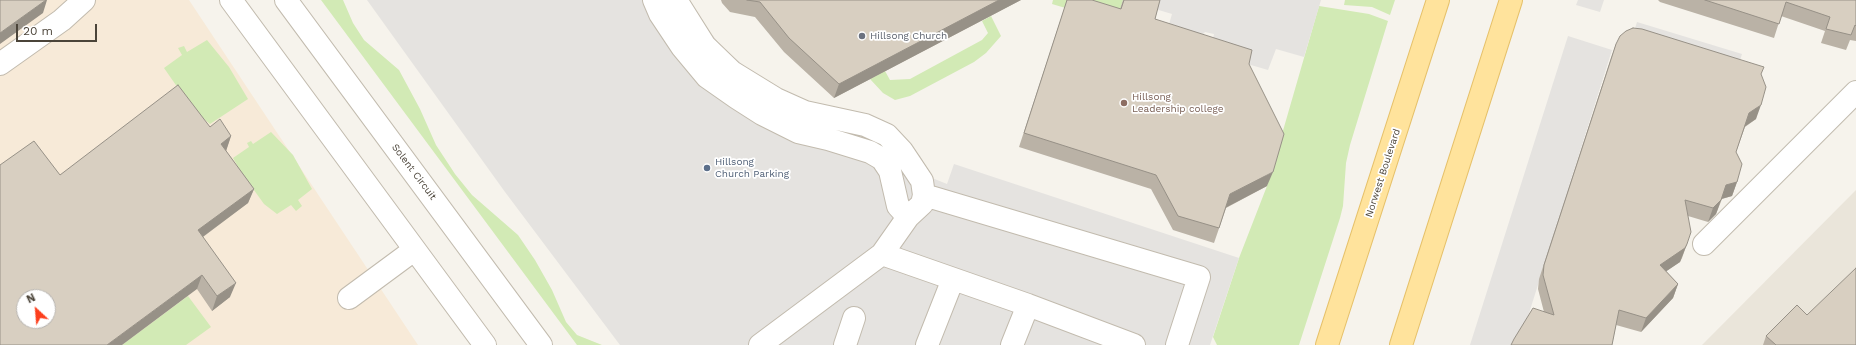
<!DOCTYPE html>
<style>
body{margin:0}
#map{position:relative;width:1856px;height:345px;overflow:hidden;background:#f6f3ec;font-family:"Work Sans",sans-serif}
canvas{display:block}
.north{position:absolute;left:16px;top:289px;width:40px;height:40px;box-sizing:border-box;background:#fff;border:1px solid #b7b4b0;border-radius:50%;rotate:334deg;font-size:11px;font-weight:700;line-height:16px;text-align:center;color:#4b4439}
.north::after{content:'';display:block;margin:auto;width:14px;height:18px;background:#fc3f1d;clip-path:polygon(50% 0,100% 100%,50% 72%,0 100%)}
.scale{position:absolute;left:16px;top:24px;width:81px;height:18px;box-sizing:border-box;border:2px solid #4b4439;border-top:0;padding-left:5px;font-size:12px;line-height:14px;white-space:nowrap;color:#4b4439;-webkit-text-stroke:3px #fff;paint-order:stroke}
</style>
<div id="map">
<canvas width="1856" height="345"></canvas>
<div class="north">N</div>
<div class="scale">20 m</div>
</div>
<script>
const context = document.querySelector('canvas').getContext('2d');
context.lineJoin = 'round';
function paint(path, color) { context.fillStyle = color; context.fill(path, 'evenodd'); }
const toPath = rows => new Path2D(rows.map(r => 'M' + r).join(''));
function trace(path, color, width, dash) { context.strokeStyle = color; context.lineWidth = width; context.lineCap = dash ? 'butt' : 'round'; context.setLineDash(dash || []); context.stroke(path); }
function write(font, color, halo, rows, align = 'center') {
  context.font = font + ' "Work Sans",sans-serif'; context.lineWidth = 3.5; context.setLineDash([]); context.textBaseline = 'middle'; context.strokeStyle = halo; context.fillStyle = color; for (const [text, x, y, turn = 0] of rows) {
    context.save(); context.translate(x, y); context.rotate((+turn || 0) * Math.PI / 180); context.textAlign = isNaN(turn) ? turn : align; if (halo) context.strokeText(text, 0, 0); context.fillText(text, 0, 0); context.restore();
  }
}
paint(toPath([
 [1856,190,1856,345,1702,345]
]), '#eae5da');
paint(toPath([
 [0,0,189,0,418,345,0,345],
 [24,297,48,297,48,321,24,321]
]), '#f7ead8');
paint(toPath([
 [321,0,343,0,353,23,364,40,399,70,420,109,436,145,455,174,472,195,518,235,535,260,552,290,566,322,577,335,602,345,577,345],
 [1053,0,1123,0,1116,23,1052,4],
 [1345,0,1395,0,1390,15,1372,7,1344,5],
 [1319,6,1369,14,1388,21,1350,145,1346,163,1343,206,1340,218,1299,345,1217,345,1213,337,1239,258,1267,186],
 [991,16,1001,36,986,53,974,62,910,96,895,100,883,93,870,79,885,71,890,80,910,79,982,40,988,33,982,21],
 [207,40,229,67,248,99,210,124,194,111,164,68,182,55,178,48,184,46,187,52],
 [271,132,293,155,312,189,298,200,302,206,296,211,291,205,277,214,264,204,241,172,233,158,249,147,247,143,251,141,253,144],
 [188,296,211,327,186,345,122,345]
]), '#d2eab5');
paint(toPath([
 [367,0,687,0,700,20,723,48,749,70,779,89,806,100,834,108,897,131,920,156,932,178,947,184,954,164,1239,258,1210,345,620,345,505,192],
 [1125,0,1321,0,1304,57,1276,49,1268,70,1210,53,1214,34,1205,32,1200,38,1165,38,1172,14],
 [1578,0,1604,0,1600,12,1576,5],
 [1637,22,1742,54,1736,74,1631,41],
 [1568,36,1612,50,1519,345,1470,345]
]), '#e5e3e0');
const minor = toPath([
 [231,0,485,345],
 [286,0,541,345],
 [654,0,660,14,682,47,707,77,737,98,762,114,798,132,828,139,870,152,882,159,890,171,898,206,908,217],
 [676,0,705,46,732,72,776,99,805,112,865,125,887,135,902,151,922,181,924,195,922,204,908,217,882,254,760,345],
 [0,64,62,20,84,0],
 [924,195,1199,277,1177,345],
 [1704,244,1856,92],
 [882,254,1028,305,1134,345],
 [349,298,414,250],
 [845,345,854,318],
 [927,345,953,279],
 [1012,345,1028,305]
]);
const major = toPath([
 [1327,345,1438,0],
 [1401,345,1511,0]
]);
trace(minor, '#c2bbae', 24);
trace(major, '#e6c16a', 24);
trace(minor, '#fff', 22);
trace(major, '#ffe39c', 22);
paint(toPath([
 [721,0,1021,0,834,98,784,52,755,17,730,12,722,3],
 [1067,0,1120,9,1123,0,1160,0,1155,19,1249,64,1267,186,1226,208,1214,243,1173,230,1151,189,1019,147],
 [1658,0,1856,0,1856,41,1850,40,1846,50,1821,43,1825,31,1781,16,1774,38,1660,2],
 [1616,44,1761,74,1756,119,1745,127,1736,152,1737,182,1732,196,1722,199,1716,214,1708,222,1688,216,1687,244,1682,258,1680,262,1666,271,1678,284,1673,298,1641,332,1616,325,1612,345,1544,312,1538,289,1539,279,1611,58],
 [210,127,231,136,226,151,254,189,248,203,203,237,230,297,212,311,197,289,60,175],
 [1807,315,1856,345,1763,345,1766,336]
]), '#bab2a6');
paint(toPath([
 [46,0,47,0,43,13,0,44,0,33],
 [999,0,1021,0,834,98,839,84],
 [1761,105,1756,119,1744,127,1749,113],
 [231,136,226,151,216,159,221,144],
 [1273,172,1267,186,1225,208,1230,194],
 [1737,182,1732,196,1721,199,1726,185],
 [254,189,248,203,193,244,198,230],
 [1721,200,1716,214,1708,222,1713,208],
 [1687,244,1680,262,1655,279,1660,265],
 [202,275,197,289,122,345,107,345],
 [236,283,230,297,212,311,217,296],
 [1678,284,1673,298,1641,332,1646,318]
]), '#979187');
const building = toPath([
 [0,0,46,0,0,33,0,0],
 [747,0,999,0,839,84,789,38,760,2,747,0],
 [1067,0,1092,0,1121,9,1124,0,1160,0,1155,19,1252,50,1249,64,1284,134,1273,172,1230,194,1219,228,1178,216,1156,175,1024,133,1067,0],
 [1705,0,1856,0,1856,26,1855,25,1851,35,1826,29,1830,17,1786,2,1779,24,1705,0],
 [1633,28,1642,29,1764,67,1761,74,1766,87,1761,105,1749,113,1736,152,1742,164,1737,182,1726,185,1721,200,1713,208,1685,200,1691,232,1687,244,1685,248,1660,265,1678,284,1646,318,1619,310,1612,345,1511,345,1514,339,1533,308,1554,315,1543,275,1544,265,1616,44,1620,36,1626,31,1633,28],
 [178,85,210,127,220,119,231,136,221,144,254,189,198,230,236,283,217,296,202,275,107,345,0,345,0,165,34,141,60,175,178,85],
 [24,297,48,297,48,321,24,321,24,297],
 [1856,268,1856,345,1776,345,1766,336,1797,305,1807,315,1856,268]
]);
paint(building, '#d8cfc1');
trace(building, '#979187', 1);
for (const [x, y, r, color] of [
 [862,36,4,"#6b7280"],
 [1124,103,4,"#8d6e63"],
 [707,168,4,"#5c6f8a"]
]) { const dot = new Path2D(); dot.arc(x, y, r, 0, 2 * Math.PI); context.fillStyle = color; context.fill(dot); trace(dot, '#fff', 1.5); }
write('10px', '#5b616d', '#fff', [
 ["Hillsong Church",870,36]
], 'left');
write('10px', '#785e54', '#fff', [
 ["Hillsong",1132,97],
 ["Leadership college",1132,109]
], 'left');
write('10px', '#4e5e75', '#fff', [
 ["Hillsong",715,162],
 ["Church Parking",715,174]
], 'left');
write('10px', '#4b4439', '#fff', [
 ["Solent Circuit",414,172,53],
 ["Norwest Boulevard",1383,173,-72]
]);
</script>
